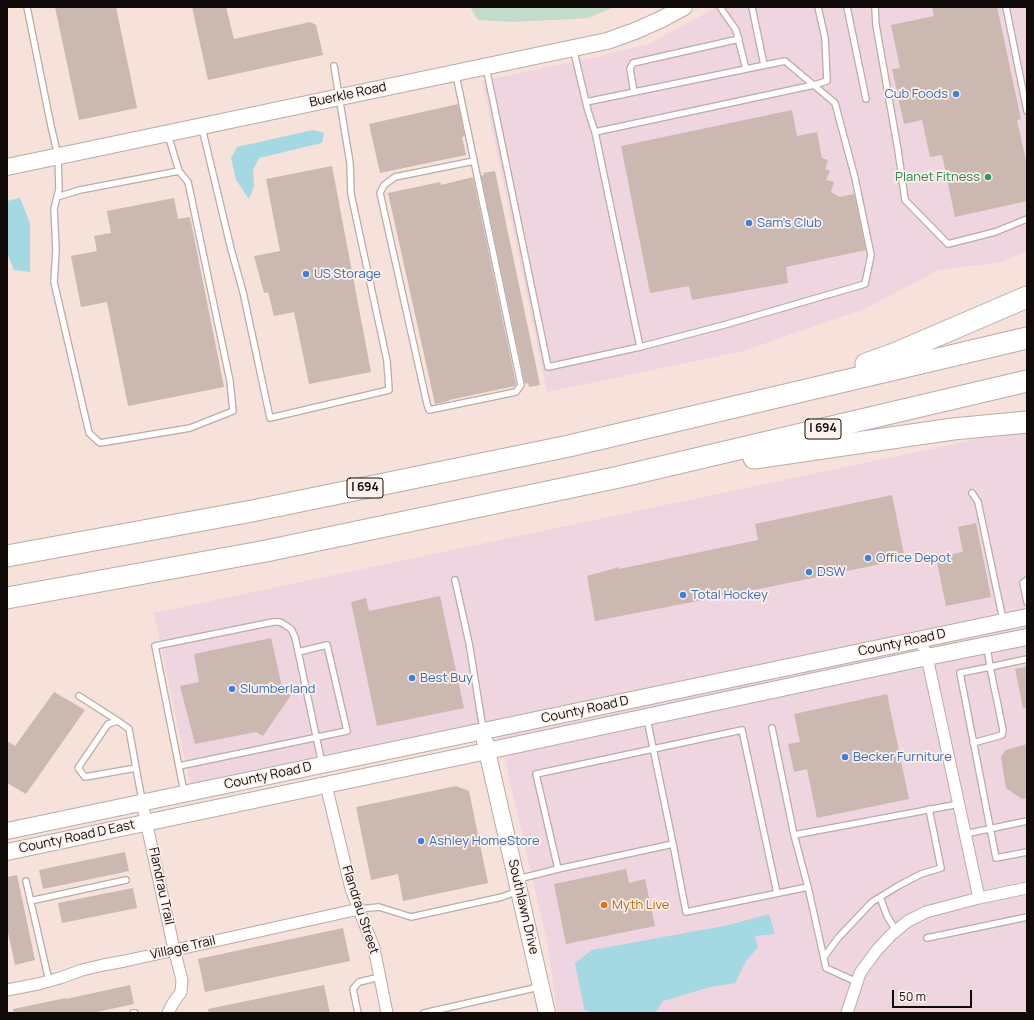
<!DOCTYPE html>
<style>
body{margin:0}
#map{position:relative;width:1034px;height:1020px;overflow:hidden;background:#f6e2da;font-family:Manrope,sans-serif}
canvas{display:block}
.frame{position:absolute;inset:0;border:8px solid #100a08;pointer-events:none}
.scale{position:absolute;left:892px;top:990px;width:80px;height:18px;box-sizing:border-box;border:2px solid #100a08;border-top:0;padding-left:5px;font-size:12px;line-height:14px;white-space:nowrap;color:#100a08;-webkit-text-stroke:3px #fdf1ec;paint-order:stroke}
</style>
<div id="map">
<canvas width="1034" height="1020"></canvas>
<div class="frame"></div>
<div class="scale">50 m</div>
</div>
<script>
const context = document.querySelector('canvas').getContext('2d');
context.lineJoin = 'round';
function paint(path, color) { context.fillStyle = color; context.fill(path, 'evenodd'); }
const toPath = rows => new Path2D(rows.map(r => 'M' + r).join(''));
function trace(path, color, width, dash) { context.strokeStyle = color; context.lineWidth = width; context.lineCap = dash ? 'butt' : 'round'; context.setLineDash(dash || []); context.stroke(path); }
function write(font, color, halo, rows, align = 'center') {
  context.font = font + ' Manrope,sans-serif'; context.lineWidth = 3.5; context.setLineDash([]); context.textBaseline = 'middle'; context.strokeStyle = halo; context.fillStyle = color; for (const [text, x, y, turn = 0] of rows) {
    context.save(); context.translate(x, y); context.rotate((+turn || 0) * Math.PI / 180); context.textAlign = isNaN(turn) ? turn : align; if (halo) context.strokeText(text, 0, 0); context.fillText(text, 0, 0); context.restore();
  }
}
paint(toPath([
 [715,7,1027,7,1027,251,1001,262,939,270,864,309,743,351,547,392,482,81,596,57,649,44,708,12],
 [1027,433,1027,1013,557,1013,549,951,502,747,493,730,192,793,154,613,1002,434]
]), '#eed5df');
paint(toPath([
 [470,7,614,7,588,18,516,22,478,20]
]), '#c3dbca');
paint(toPath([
 [313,130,324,133,322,143,259,158,253,170,254,186,249,199,236,180,231,158,237,147],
 [20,198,30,223,30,272,14,270,7,253,7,201],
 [769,914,775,934,755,936,758,947,746,961,735,983,710,987,663,1001,655,1013,593,1013,584,1009,575,963,592,950,729,925]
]), '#a4d8e3');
paint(toPath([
 [55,7,116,7,137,108,79,120],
 [192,7,226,7,234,39,310,22,316,25,323,55,208,80],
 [932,7,997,7,1021,119,1017,120,1027,165,1027,201,955,217,942,155,930,157,922,120,904,124,892,69,900,68,891,25,934,16],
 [458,104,465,136,462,137,466,155,380,173,369,124],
 [792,110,797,136,817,132,822,158,828,160,825,169,830,171,826,180,834,182,831,192,840,197,854,194,866,250,786,267,788,283,692,300,689,286,650,293,621,146],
 [332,166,371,372,309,384,294,312,274,316,268,292,264,293,254,256,280,251,266,179],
 [495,171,540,385,529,387,528,383,525,384,481,176,484,175,483,173],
 [473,177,516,384,515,386,449,400,449,401,435,404,388,193,440,182,441,185],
 [174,198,178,219,190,217,224,387,128,406,107,302,81,307,71,256,97,251,94,236,111,233,107,211],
 [892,495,905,559,759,589,595,621,587,576,619,567,619,569,758,540,755,524],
 [976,523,991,597,946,606,936,557,963,552,958,527],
 [440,596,464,708,377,726,351,602,366,598,369,611],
 [271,638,283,691,291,695,263,736,256,732,195,744,180,686,199,682,194,654],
 [1027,667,1027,708,1023,708,1015,669],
 [54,692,85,710,26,794,7,783,7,741,15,746],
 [887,694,909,799,817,818,807,769,794,772,788,744,800,742,794,714],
 [1027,744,1027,798,1022,799,1006,788,1001,757,1006,750],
 [456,786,469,791,488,883,403,901,398,874,371,880,356,807],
 [125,852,129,871,43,889,39,870],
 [626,869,629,883,645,879,655,926,566,944,554,884],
 [17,875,35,960,15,965,7,928,7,877],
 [133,888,137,908,62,923,58,903],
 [343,928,350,961,205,992,198,959],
 [130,985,134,1004,92,1013,13,1013,13,1009,66,998,66,999],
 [324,985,330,1013,209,1013,208,1009]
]), '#cbb8b0');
const lane = toPath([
 [27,7,51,126,58,156,59,189,54,209,56,250,54,282,89,433,100,443,190,428,233,411,230,381,191,196,188,182,179,171,168,135],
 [720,7,736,30,746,69],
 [752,7,764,65],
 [847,7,866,99],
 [875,7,876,25,898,150,905,200,948,244,995,232,1027,219],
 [1006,7,1027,111],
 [573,48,588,111,595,132,640,347],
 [486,67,548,367,640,347,724,325,865,284,871,255,855,178,835,103,785,61,586,102],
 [456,75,521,385,516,392,429,410,427,404,380,193,384,185,395,177,474,161],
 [634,92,630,69,633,63,739,39],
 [202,128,231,249,243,292,270,418,389,390,387,361,351,194,350,163,334,66],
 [595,132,814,85,827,81,825,38,818,7],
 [57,197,80,190,179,171],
 [972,493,978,502,1003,620],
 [455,580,469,643,483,729],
 [1027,580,1023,583,1027,602],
 [987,646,990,667,960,673,996,858,1027,852],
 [79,696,118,721],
 [647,719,673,844],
 [772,728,794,835],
 [973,743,1002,735,1003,730,990,667,1027,659],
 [179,766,347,731,327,645,298,652],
 [136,768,85,777,78,768,108,724,118,721,129,729,136,768,142,800],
 [184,792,155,646,273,622,280,622,285,625,291,629,295,637,322,764],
 [965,834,1027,821],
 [558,869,536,774,742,730,777,893],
 [518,879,558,869,673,844,686,912,808,887,794,835,959,804],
 [26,881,49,981],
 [808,887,826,968,857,982],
 [880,897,887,916,896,931],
 [30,901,126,880],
 [359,909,379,907,411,917,502,897,518,891],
 [927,938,1027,917],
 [824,957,838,938,872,902,898,886,921,874,941,868,929,809],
 [133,1013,135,1013],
 [358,1013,353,989,359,982,380,977],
 [424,1013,539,987]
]);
const street = toPath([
 [920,639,927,657,979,898],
 [326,785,351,889,374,948,387,1013],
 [142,803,174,949,182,980,181,992,173,1003,168,1013],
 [7,990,38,984,60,978,82,970,103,965,125,961,359,909],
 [847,1013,860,973,877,950,891,935,908,921,926,912,979,898,1027,888]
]);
const secondary = toPath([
 [7,167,607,41,635,31,662,19,684,7],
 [485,742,547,1013],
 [7,831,1027,617],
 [7,852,487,751,927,657,1027,637]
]);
const highway = toPath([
 [866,364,894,354,1027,297],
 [754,458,953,429,1027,422],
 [7,556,252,511,569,446,1027,338],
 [7,598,266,551,619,477,1027,381]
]);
trace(lane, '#bdaaa3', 8);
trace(street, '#bdaaa3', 13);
trace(secondary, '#bdaaa3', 18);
trace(highway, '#bdaaa3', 23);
trace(lane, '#fff', 5.5);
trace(street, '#fff', 11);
trace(secondary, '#fff', 16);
trace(highway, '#fff', 21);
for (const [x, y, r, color] of [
 [956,94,4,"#3f7fe0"],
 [988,177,4,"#2e9e5b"],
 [749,223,4,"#3f7fe0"],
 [306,274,4,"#3f7fe0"],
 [868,558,4,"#3f7fe0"],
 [809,572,4,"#3f7fe0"],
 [683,595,4,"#3f7fe0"],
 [412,678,4,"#3f7fe0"],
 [232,689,4,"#3f7fe0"],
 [845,757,4,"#3f7fe0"],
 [421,841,4,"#3f7fe0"],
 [604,905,4,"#e8710a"]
]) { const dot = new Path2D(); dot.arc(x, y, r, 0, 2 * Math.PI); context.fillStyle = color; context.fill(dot); trace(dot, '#fdf1ec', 1.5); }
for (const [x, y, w] of [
 [823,429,36],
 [365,488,36]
]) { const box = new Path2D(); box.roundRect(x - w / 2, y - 10, w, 20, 3); context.fillStyle = '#fdf1ec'; context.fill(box); trace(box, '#100a08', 1); }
write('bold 12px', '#100a08', null, [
 ["I 694",823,429],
 ["I 694",365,488]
]);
write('13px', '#366cbe', '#fdf1ec', [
 ["Cub Foods",948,94,"right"],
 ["Sam's Club",757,223],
 ["US Storage",314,274],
 ["Office Depot",876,558],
 ["DSW",817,572],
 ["Total Hockey",691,595],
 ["Best Buy",420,678],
 ["Slumberland",240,689],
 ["Becker Furniture",853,757],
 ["Ashley HomeStore",429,841]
], 'left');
write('13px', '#100a08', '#fdf1ec', [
 ["Buerkle Road",348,95,-12],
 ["County Road D",902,643,-12],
 ["County Road D",585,710,-12],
 ["County Road D",268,776,-12],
 ["County Road D East",77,837,-12],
 ["Flandrau Trail",161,886,78],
 ["Southlawn Drive",523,907,77],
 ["Flandrau Street",360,910,72],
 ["Village Trail",183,948,-13]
]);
write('13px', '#27864d', '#fdf1ec', [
 ["Planet Fitness",980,177]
], 'right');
write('13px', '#c56008', '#fdf1ec', [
 ["Myth Live",612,905]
], 'left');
</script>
